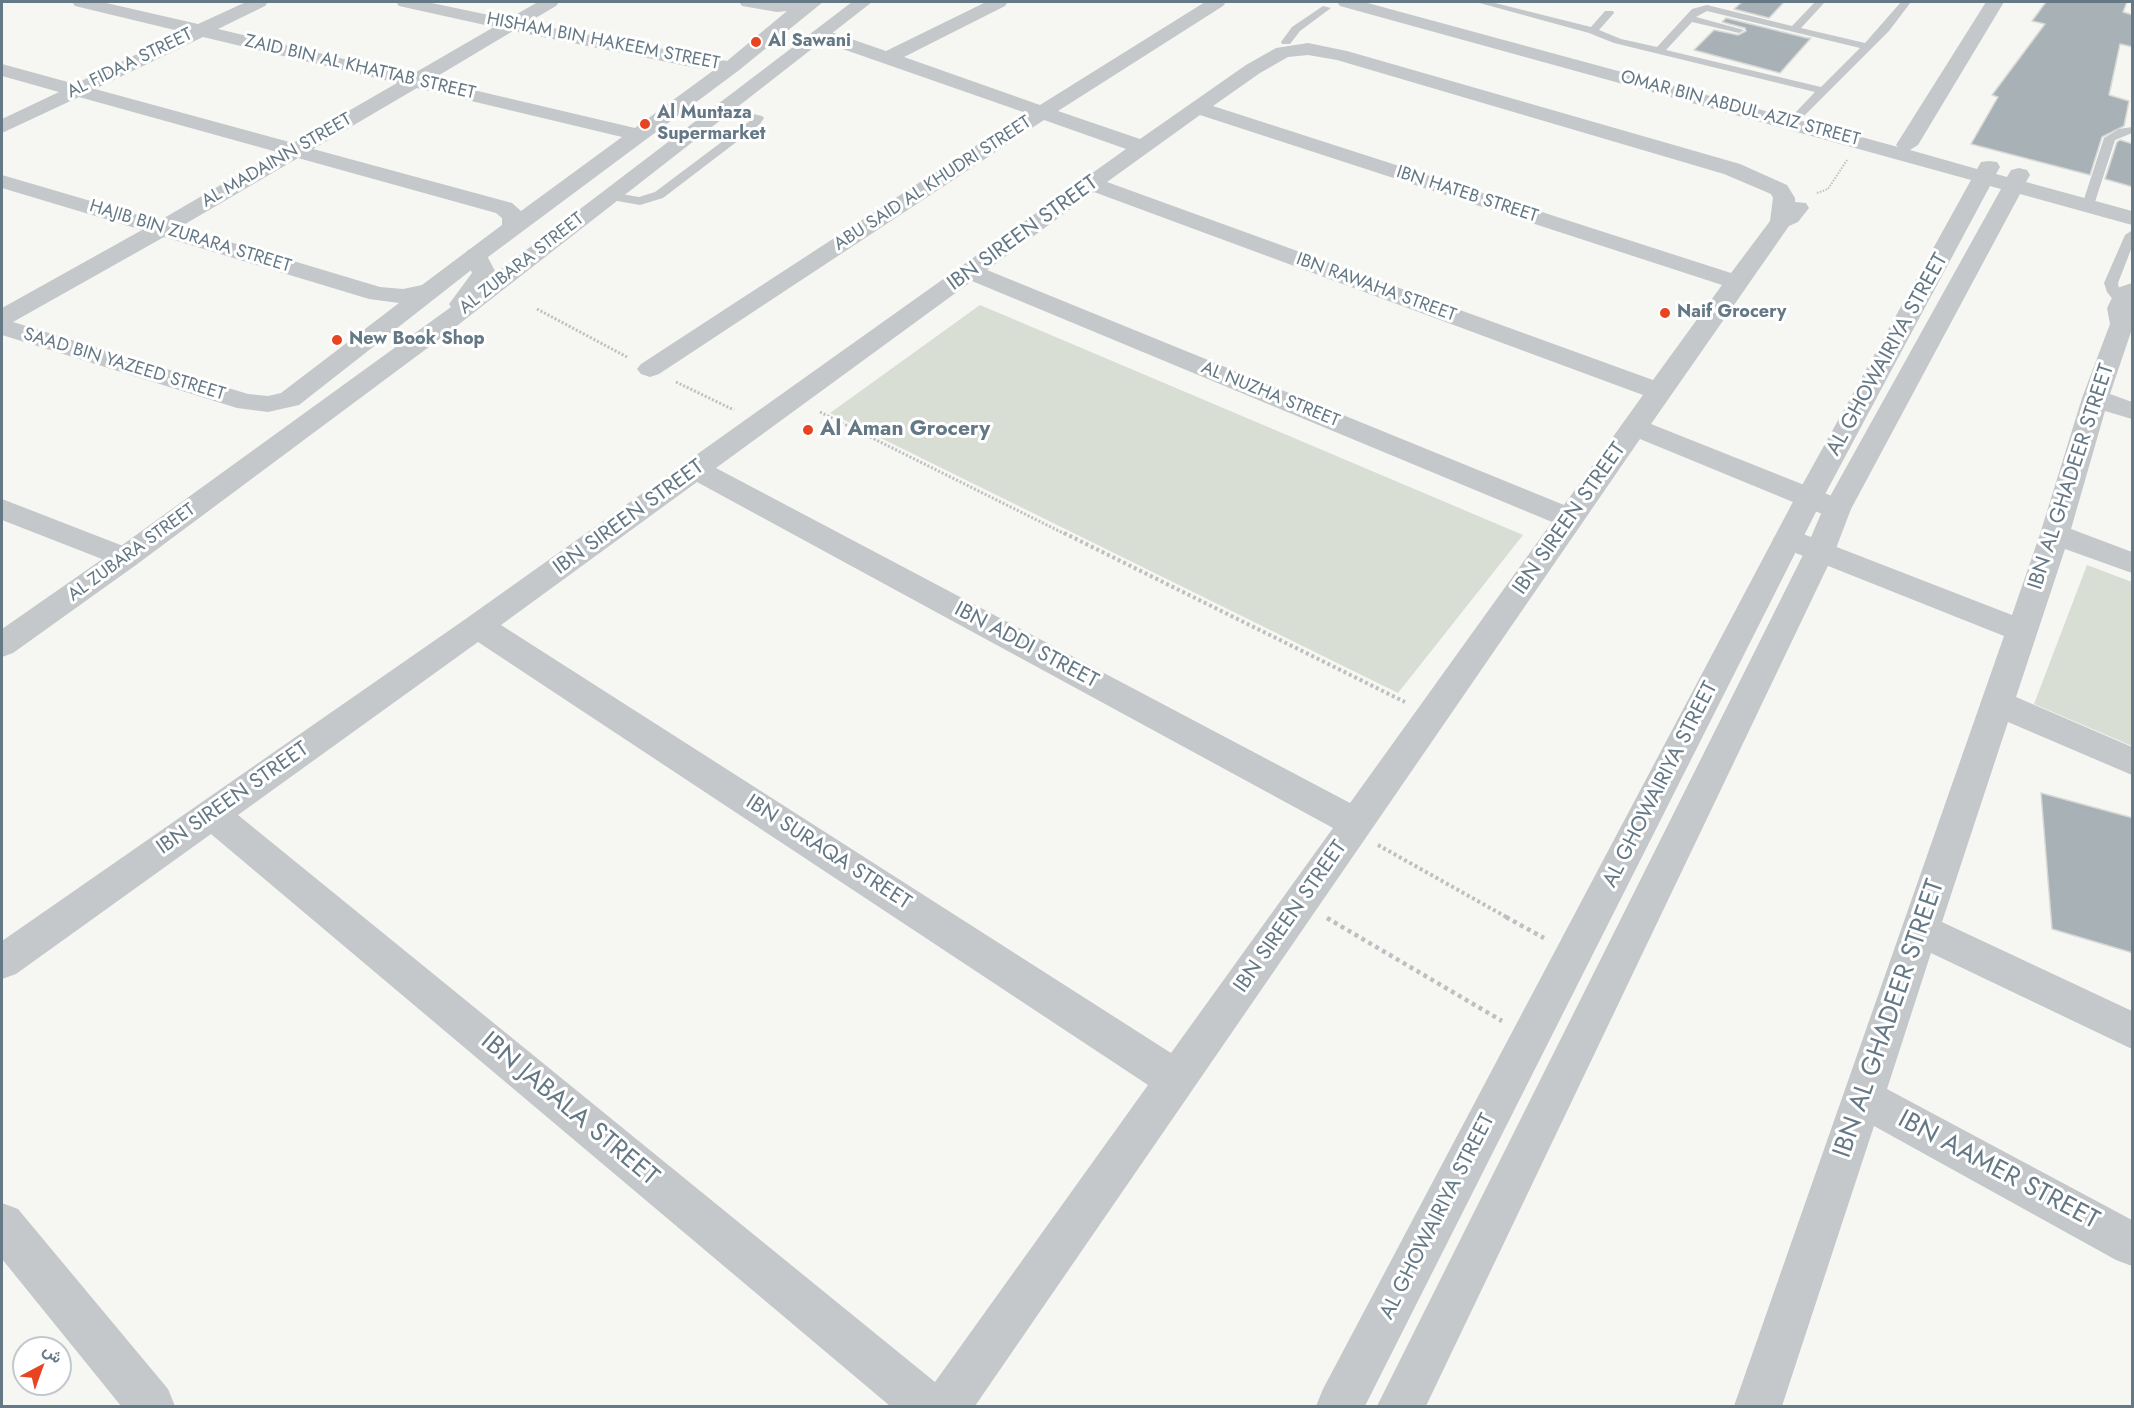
<!DOCTYPE html>
<meta charset="utf-8">
<style>
body{margin:0}
#map{position:relative;width:2134px;height:1408px;overflow:hidden;background:#f6f6f3;font-family:Jost,Vazirmatn,sans-serif}
canvas{display:block}
.frame{position:absolute;inset:0;border:3px solid #647885;pointer-events:none}
.north{position:absolute;left:12px;top:1336px;width:60px;height:60px;box-sizing:border-box;background:#fff;border:2px solid #c1c9ce;border-radius:50%;rotate:41deg;font-size:16px;font-weight:700;line-height:24px;text-align:center;color:#647885}
.north::after{content:'';display:block;margin:auto;width:21px;height:27px;background:#e84421;clip-path:polygon(50% 0,100% 100%,50% 72%,0 100%)}
</style>
<div id="map">
<canvas width="2134" height="1408"></canvas>
<div class="frame"></div>
<div class="north">ش</div>
</div>
<script>
const context = document.querySelector('canvas').getContext('2d');
context.lineJoin = 'round';
function paint(path, color) { context.fillStyle = color; context.fill(path, 'evenodd'); }
const toPath = rows => new Path2D(rows.map(r => 'M' + r).join(''));
function trace(path, color, width, dash) { context.strokeStyle = color; context.lineWidth = width; context.lineCap = dash ? 'butt' : 'round'; context.setLineDash(dash || []); context.stroke(path); }
function write(font, color, halo, rows, align = 'center') {
  context.font = font + ' Jost,sans-serif'; context.lineWidth = 6; context.setLineDash([]); context.textBaseline = 'middle'; context.strokeStyle = halo; context.fillStyle = color; for (const [text, x, y, turn = 0] of rows) {
    context.save(); context.translate(x, y); context.rotate((+turn || 0) * Math.PI / 180); context.textAlign = isNaN(turn) ? turn : align; if (halo) context.strokeText(text, 0, 0); context.fillText(text, 0, 0); context.restore();
  }
}
paint(toPath([
 [980,305,1523,535,1398,693,830,413],
 [2087,565,2132,582,2132,746,2034,704]
]), '#d8ded4');
const building = toPath([
 [1742,2,1784,2,1769,18,1734,9,1742,2],
 [2046,2,2127,2,2123,12,2133,15,2133,47,2120,44,2109,95,2129,101,2124,126,2102,137,2090,175,1971,144,1998,97,1992,95,2045,24,2032,21,2046,2],
 [1726,18,1807,38,1811,38,1780,73,1694,50,1714,30,1738,35,1746,31,1745,28,1722,22,1726,18],
 [2120,140,2133,144,2133,187,2105,179,2117,142,2120,140],
 [2041,793,2133,818,2133,953,2052,929,2041,793]
]);
paint(building, '#a8b1b6');
trace(building, '#d8d8d5', 1.5);
trace(toPath([
 [1817,193,1828,189,1847,160]
]), '#bdc0c2', 2, [1.5, 1.5]);
trace(toPath([
 [537,309,627,357],
 [676,382,734,410],
 [820,412,1067,535]
]), '#bdc0c2', 3, [2, 2]);
trace(toPath([
 [1064,533,1405,702],
 [1378,845,1508,918]
]), '#bdc0c2', 4, [3, 3]);
trace(toPath([
 [1506,917,1544,938],
 [1327,918,1502,1021]
]), '#bdc0c2', 4.5, [4, 4]);
paint(toPath([
 [1476,2,1491,2,1591,27,1605,11,1613,11,1614,13,1599,30,1621,39,1657,47,1692,9,1707,5,1792,26,1815,2,1825,2,1801,28,1865,43,1901,2,1911,2,1889,31,1803,117,1799,118,1793,115,1815,92,1614,43,1589,33,1476,2],
 [1707,11,1860,48,1821,87,1666,50,1692,22,1739,33,1744,30,1696,17,1707,11],
 [1323,6,1331,8,1300,31,1290,44,1282,44,1281,42,1292,27,1323,6],
 [722,107,762,116,764,118,760,124,663,198,640,205,606,199,604,196,610,192,639,197,655,192,751,120,718,112,716,110,722,107],
 [2132,127,2132,133,2115,140,2094,205,2092,208,2084,208,2082,205,2104,138,2119,129,2132,127],
 [2131,231,2132,247,2118,283,2119,289,2129,302,2122,306,2117,305,2107,292,2104,283,2125,235,2131,231]
]), '#c4c8cb');
paint(toPath([
 [72,2,102,2,198,24,246,2,268,2,265,6,218,29,411,75,494,27,399,6,396,2,427,2,508,19,538,2,559,2,556,6,527,23,727,61,787,11,777,12,748,7,742,6,739,2,823,2,738,71,484,260,299,405,268,412,237,408,2,335,2,308,142,230,2,188,2,175,159,221,277,152,79,97,2,133,2,119,59,92,2,76,2,64,75,84,183,32,75,6,72,2],
 [513,31,697,68,714,70,635,128,431,80,513,31],
 [203,37,397,83,293,143,95,89,203,37],
 [417,88,622,137,521,211,512,203,313,149,417,88],
 [298,158,496,213,502,218,502,225,422,285,403,289,380,287,180,227,298,158],
 [164,237,369,299,399,303,281,393,268,396,248,394,13,322,164,237],
 [986,2,1008,2,1005,6,904,57,1040,105,1205,2,1226,2,1223,6,1058,111,1140,139,1246,65,1276,48,1308,43,1347,51,1740,164,1787,185,1795,198,1795,202,1806,203,1809,208,1798,222,1789,226,1651,424,1847,502,1851,509,1847,516,1837,519,1827,516,1640,439,975,1406,890,1406,211,834,16,974,2,979,2,941,467,618,1126,149,1044,120,659,374,650,377,641,374,637,369,641,364,1026,113,814,39,812,35,814,31,828,31,886,51,986,2],
 [1308,55,1337,60,1724,174,1771,194,1773,198,1770,221,1731,273,1213,106,1260,73,1288,57,1308,55],
 [1200,115,1722,285,1653,380,1107,182,1200,115],
 [1094,192,1643,395,1564,505,987,270,1094,192],
 [972,281,1552,522,1350,803,716,468,972,281],
 [697,482,1333,828,1171,1053,501,625,697,482],
 [478,642,1148,1085,935,1382,238,815,478,642],
 [2132,283,2132,329,2110,394,2132,402,2132,419,2105,411,2071,529,2132,552,2132,573,2065,549,2016,697,2132,747,2132,775,2008,722,1942,922,2132,1011,2132,1049,1931,953,1887,1089,2132,1220,2132,1266,2116,1260,1874,1126,1782,1406,1734,1406,2004,636,1778,546,1773,539,1778,532,1788,529,1798,532,2012,615,2040,534,2082,398,2110,324,2107,308,2117,288,2132,283],
 [2,499,136,551,140,558,136,565,125,568,2,520,2,499],
 [2,1203,18,1209,168,1389,175,1406,121,1406,2,1259,2,1203]
]), '#c4c8cb');
paint(toPath([
 [852,2,872,2,449,332,136,565,13,653,2,657,2,629,114,551,451,307,449,304,472,273,464,255,468,250,476,248,484,250,496,273,852,2],
 [1337,2,1364,2,1898,147,1896,145,1986,2,2004,2,1918,145,1910,150,1977,169,1981,162,1989,161,1997,162,2000,167,1996,174,2007,177,2011,170,2019,168,2027,170,2030,175,2026,182,2132,211,2132,225,2020,194,1851,509,1835,551,1426,1406,1377,1406,1805,551,1823,509,2001,189,1990,186,1823,498,1365,1406,1316,1406,1323,1389,1795,498,1971,180,1340,6,1337,2]
]), '#c4c8cb');
for (const [x, y, r, color] of [
 [756,42,6,"#e84421"],
 [645,124,6,"#e84421"],
 [1665,313,6,"#e84421"],
 [337,340,6,"#e84421"],
 [808,430,6,"#e84421"]
]) { const dot = new Path2D(); dot.arc(x, y, r, 0, 2 * Math.PI); context.fillStyle = color; context.fill(dot); trace(dot, '#fff', 2); }
write('18px', '#647885', '#fff', [
 ["HISHAM BIN HAKEEM STREET",603,42,11],
 ["AL FIDAA STREET",130,64,-26],
 ["ZAID BIN AL KHATTAB STREET",360,68,13],
 ["OMAR BIN ABDUL AZIZ STREET",1740,109,15],
 ["AL MADAINN STREET",277,161,-30],
 ["ABU SAID AL KHUDRI STREET",933,184,-33],
 ["IBN HATEB STREET",1467,195,18],
 ["HAJIB BIN ZURARA STREET",190,237,17],
 ["AL ZUBARA STREET",522,264,-38],
 ["IBN RAWAHA STREET",1376,288,20],
 ["SAAD BIN YAZEED STREET",124,365,17],
 ["AL NUZHA STREET",1270,395,22],
 ["AL ZUBARA STREET",132,553,-36]
]);
write('bold 18px', '#647885', '#fff', [
 ["Al Sawani",768,42],
 ["Al Muntaza",657,114],
 ["Supermarket",657,135],
 ["Naif Grocery",1677,313],
 ["New Book Shop",349,340]
], 'left');
write('21px', '#647885', '#fff', [
 ["IBN SIREEN STREET",1023,234,-36],
 ["AL GHOWAIRIYA STREET",1888,355,-61],
 ["IBN AL GHADEER STREET",2072,477,-72],
 ["IBN SIREEN STREET",629,518,-36],
 ["IBN SIREEN STREET",1570,519,-55],
 ["IBN ADDI STREET",1026,646,28],
 ["AL GHOWAIRIYA STREET",1661,785,-63],
 ["IBN SIREEN STREET",233,799,-35],
 ["IBN SURAQA STREET",828,853,33],
 ["IBN SIREEN STREET",1291,917,-55],
 ["AL GHOWAIRIYA STREET",1438,1217,-63]
]);
write('bold 21px', '#647885', '#fff', [
 ["Al Aman Grocery",820,430]
], 'left');
write('26px', '#647885', '#fff', [
 ["IBN AL GHADEER STREET",1890,1019,-71],
 ["IBN JABALA STREET",569,1110,40],
 ["IBN AAMER STREET",1998,1171,28]
]);
</script>
